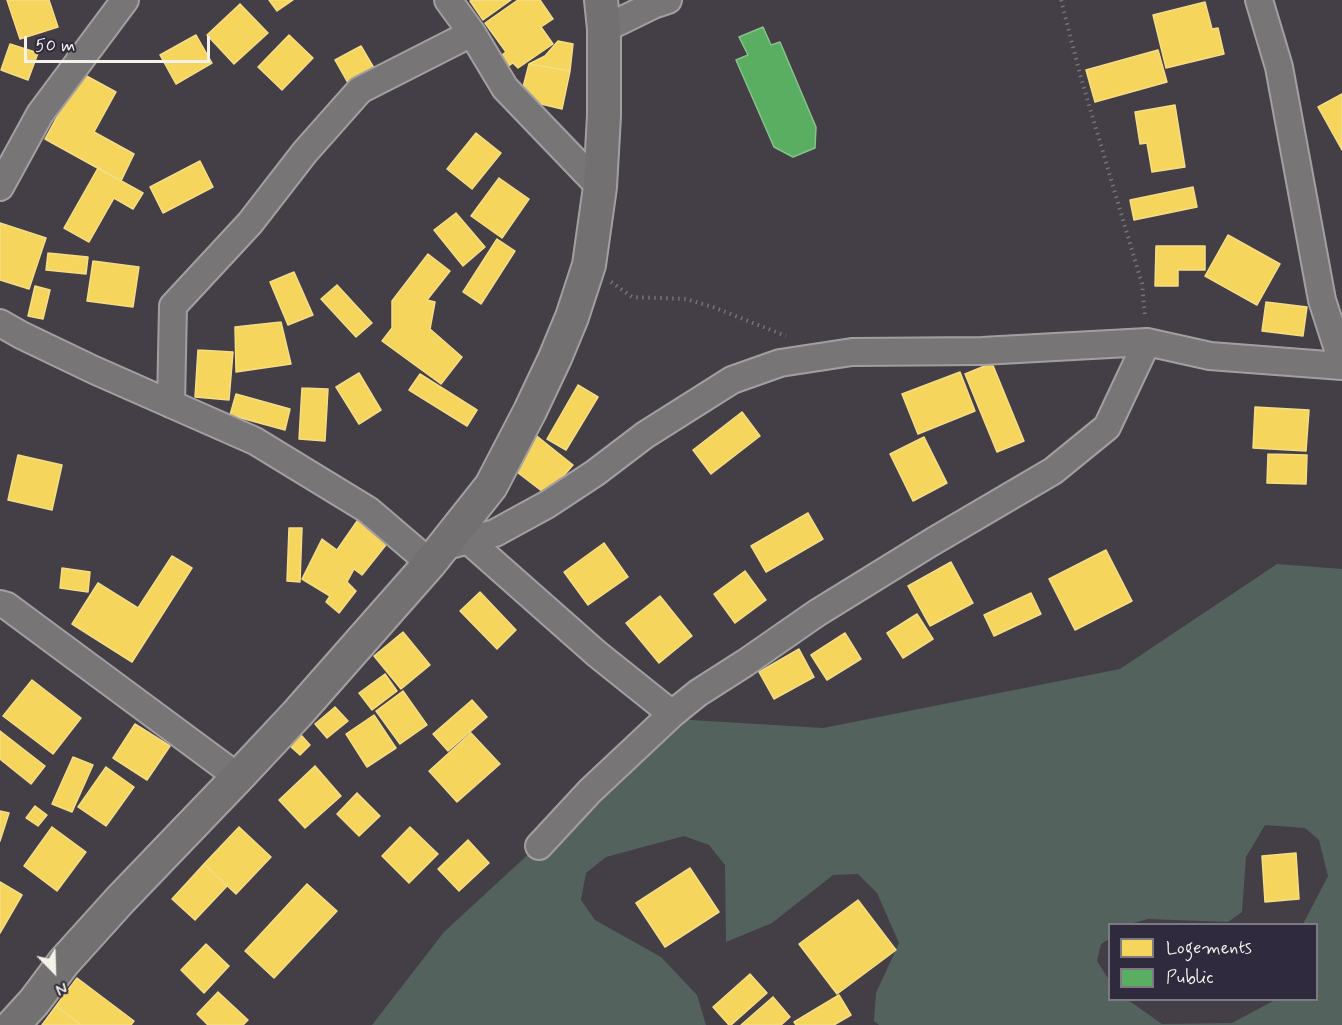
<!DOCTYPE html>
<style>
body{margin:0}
#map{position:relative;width:1342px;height:1025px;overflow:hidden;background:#443e46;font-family:Mynerve,sans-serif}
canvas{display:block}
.legend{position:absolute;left:1108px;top:923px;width:210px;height:78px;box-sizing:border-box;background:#2f2a3d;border:2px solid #7e7a81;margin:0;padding:8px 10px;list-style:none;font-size:18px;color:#f4f1e8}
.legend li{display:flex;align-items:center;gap:12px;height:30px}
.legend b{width:30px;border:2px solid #7e7a81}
.north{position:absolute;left:24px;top:941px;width:60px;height:60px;-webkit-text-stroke:4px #2f2a3d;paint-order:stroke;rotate:157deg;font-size:16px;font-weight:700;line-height:24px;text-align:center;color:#f4f1e8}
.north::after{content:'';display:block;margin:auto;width:21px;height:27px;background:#f4f1e8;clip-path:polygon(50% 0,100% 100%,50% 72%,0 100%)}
.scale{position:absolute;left:24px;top:36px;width:186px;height:27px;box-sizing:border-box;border:3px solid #f4f1e8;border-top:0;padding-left:8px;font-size:18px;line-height:21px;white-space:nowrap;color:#f4f1e8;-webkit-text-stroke:4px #2f2a3d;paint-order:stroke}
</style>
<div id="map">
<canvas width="1342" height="1025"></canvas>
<ul class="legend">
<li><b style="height:16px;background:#f6d55c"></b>Logements</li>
<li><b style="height:16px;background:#5aae61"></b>Public</li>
</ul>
<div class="north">N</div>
<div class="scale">50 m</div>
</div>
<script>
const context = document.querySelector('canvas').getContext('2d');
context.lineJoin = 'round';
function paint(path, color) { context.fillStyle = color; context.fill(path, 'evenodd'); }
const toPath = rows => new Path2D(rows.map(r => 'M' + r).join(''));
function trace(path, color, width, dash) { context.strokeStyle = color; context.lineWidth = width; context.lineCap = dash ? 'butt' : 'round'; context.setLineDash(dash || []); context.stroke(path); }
paint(toPath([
 [1277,564,1342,569,1342,1025,879,1025,874,1021,876,993,899,943,877,893,858,874,833,875,772,923,726,942,725,865,709,845,684,836,606,857,586,873,581,900,595,920,661,957,697,995,706,1025,372,1025,444,932,675,719,823,728,1120,669],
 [1265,825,1305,828,1319,840,1328,876,1303,924,1316,924,1316,953,1318,956,1316,957,1316,1000,1275,1000,1232,1023,1162,1024,1128,1000,1110,1000,1109,980,1097,961,1101,944,1109,939,1110,924,1130,924,1148,919,1228,922,1242,912,1246,857]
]), '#54625d');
const homes = toPath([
 [7,0,49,0,58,27,20,39,7,0],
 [269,0,293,0,277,11,269,0],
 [471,0,511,0,483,20,470,1,471,0],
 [518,0,540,0,553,19,541,27,553,44,518,68,513,63,501,71,493,61,506,52,485,23,518,0],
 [1205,2,1212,29,1218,28,1224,54,1166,68,1153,15,1205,2],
 [240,4,268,33,234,64,207,35,240,4],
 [196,35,212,63,176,84,160,55,196,35],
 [289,35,313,58,282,90,258,67,289,35],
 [558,41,573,44,570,71,529,64,545,56,558,41],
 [10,44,38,53,28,80,1,70,10,44],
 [361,46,378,75,352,90,335,60,361,46],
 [1158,50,1167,82,1095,102,1086,70,1158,50],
 [529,64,570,71,562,109,520,99,529,64],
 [81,73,116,92,94,132,134,154,121,181,45,139,81,73],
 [1342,94,1342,150,1318,107,1342,94],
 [1175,105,1185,167,1152,172,1147,143,1140,144,1135,112,1175,105],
 [476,133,501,153,472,189,447,169,476,133],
 [200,161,213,187,163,213,150,187,200,161],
 [98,168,143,193,133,209,114,198,89,242,64,228,98,168],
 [499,178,529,199,502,238,471,216,499,178],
 [1193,187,1197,207,1134,220,1130,200,1193,187],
 [456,213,485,247,463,266,434,230,456,213],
 [0,223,46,238,29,289,0,280,0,223],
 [1228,235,1280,264,1257,305,1205,276,1228,235],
 [497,239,515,251,481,304,463,292,497,239],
 [1156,246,1205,246,1205,270,1178,270,1178,286,1155,286,1156,246],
 [48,253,88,257,86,274,46,270,48,253],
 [428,254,450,271,427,300,435,302,430,329,462,357,441,384,382,341,392,328,392,301,428,254],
 [93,261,139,267,133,307,87,301,93,261],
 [294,272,313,315,288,325,270,282,294,272],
 [337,285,372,323,356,337,321,299,337,285],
 [35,286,50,290,43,319,28,316,35,286],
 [1266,302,1307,307,1303,336,1262,331,1266,302],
 [281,322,291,364,236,372,235,327,281,322],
 [198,350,233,352,229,400,195,397,198,350],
 [992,363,1024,441,997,452,965,374,992,363],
 [960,372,975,411,918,434,902,394,960,372],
 [359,373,381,410,359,424,336,387,359,373],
 [420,374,477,410,467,426,409,390,420,374],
 [578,385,598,397,566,450,547,439,578,385],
 [302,388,328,389,325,441,299,439,302,388],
 [236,394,290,409,285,430,230,415,236,394],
 [1255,407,1309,410,1306,451,1253,448,1255,407],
 [742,412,760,436,711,474,693,450,742,412],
 [528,429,573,465,547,495,513,469,528,429],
 [924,437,947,483,913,501,890,454,924,437],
 [1268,454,1307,455,1306,484,1267,483,1268,454],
 [18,455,62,465,52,510,8,500,18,455],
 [808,513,823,539,766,572,751,546,808,513],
 [362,514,393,536,362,575,354,569,347,582,356,591,339,613,326,602,330,596,302,579,322,539,337,550,362,514],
 [289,528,302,528,300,582,287,581,289,528],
 [604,543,628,577,588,605,564,572,604,543],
 [1106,550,1132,601,1075,630,1049,579,1106,550],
 [172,556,192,568,132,662,72,624,98,583,138,608,172,556],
 [951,562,973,603,930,626,908,586,951,562],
 [62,568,90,572,88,592,60,588,62,568],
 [745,571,766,600,735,623,714,594,745,571],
 [480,592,516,630,497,649,460,611,480,592],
 [1031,593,1041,614,994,636,984,615,1031,593],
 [660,596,692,636,659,663,626,623,660,596],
 [917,614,933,639,903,658,887,633,917,614],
 [403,632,430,665,401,689,374,656,403,632],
 [845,633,861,659,827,680,811,655,845,633],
 [799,649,814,677,774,699,759,672,799,649],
 [385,674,397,691,372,710,359,693,385,674],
 [32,680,81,718,53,754,3,716,32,680],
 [403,691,427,725,400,744,376,711,403,691],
 [472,700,487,717,448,751,433,734,472,700],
 [335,707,348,721,327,738,315,724,335,707],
 [374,715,396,748,367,767,346,734,374,715],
 [135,724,170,746,147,780,113,758,135,724],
 [0,731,45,766,31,784,0,759,0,731],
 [471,733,500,764,457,802,429,771,471,733],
 [301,735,310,745,300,755,290,746,301,735],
 [73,757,93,765,72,812,52,804,73,757],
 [315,766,341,796,305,828,279,800,315,766],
 [106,767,134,787,106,826,78,807,106,767],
 [357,793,380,816,359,836,337,814,357,793],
 [35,806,47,815,38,826,26,818,35,806],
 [0,811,9,813,0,841,0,811],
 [52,827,86,852,57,891,24,866,52,827],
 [239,827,271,857,236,894,204,864,239,827],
 [410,827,438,854,409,883,382,856,410,827],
 [468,840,489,863,459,891,438,869,468,840],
 [1296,853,1299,899,1265,902,1262,856,1296,853],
 [204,864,227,886,195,920,172,899,204,864],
 [690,868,719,912,665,947,636,903,690,868],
 [0,882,22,895,0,933,0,882],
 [307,884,337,911,274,978,245,951,307,884],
 [858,900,896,950,837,994,799,944,858,900],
 [206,944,229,966,204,993,181,970,206,944],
 [750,974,767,993,731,1025,729,1025,713,1007,750,974],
 [77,978,134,1021,131,1025,81,1025,56,1006,77,978],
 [218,992,248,1020,243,1025,208,1025,197,1014,218,992],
 [839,995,851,1015,834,1025,796,1025,794,1022,839,995],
 [773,997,790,1017,781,1025,741,1025,773,997],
 [56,1006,81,1025,42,1025,56,1006]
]);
paint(homes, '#f6d55c');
trace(homes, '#f5dd86', 1.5);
const public = toPath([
 [763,27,771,45,780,42,816,127,815,148,793,157,774,147,736,60,748,55,739,37,763,27]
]);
paint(public, '#5aae61');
trace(public, '#88c28a', 1.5);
const minor = toPath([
 [448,0,472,33,505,88,600,187],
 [1259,0,1279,67,1322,300,1342,362],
 [604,29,653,5,668,0],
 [0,187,40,114,125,0],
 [0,323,21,335,94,370,255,441,368,510,430,563],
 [171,404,173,306,250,223,305,152,360,90,472,33],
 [468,540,597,654,672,714],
 [443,547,495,533,548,504,595,473,645,435,732,380,780,363,852,352,982,351,1147,342,1210,356,1342,366],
 [0,604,7,606,238,777],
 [539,846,590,791,672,714,698,693,745,663,817,613,932,542,1053,471,1107,427,1147,342]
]);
const major = toPath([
 [13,1025,34,1002,64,962,120,900,238,777,297,714,430,563,491,486,530,411,555,358,572,317,589,265,600,187,604,116,604,29,601,0]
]);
trace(minor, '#a39fa1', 30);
trace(major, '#a39fa1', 36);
trace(toPath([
 [1061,0,1081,78,1142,284,1145,317],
 [611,282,632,297,686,299,713,307,786,336]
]), '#757376', 4, [1.5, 4.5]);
trace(minor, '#787576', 26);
trace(major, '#737071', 32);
</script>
